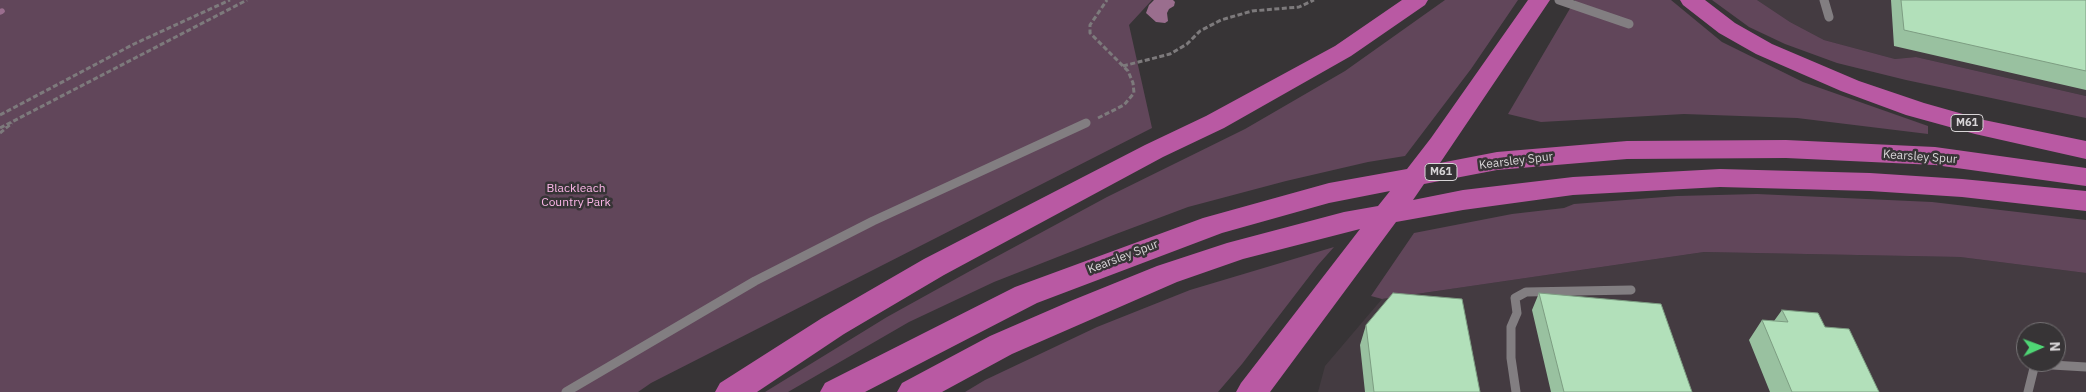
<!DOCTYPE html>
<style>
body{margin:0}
#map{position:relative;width:2086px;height:392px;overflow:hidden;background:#373436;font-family:"IBM Plex Sans",sans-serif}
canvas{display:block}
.north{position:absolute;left:2016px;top:322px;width:50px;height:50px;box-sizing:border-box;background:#373436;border:1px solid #777476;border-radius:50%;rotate:88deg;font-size:14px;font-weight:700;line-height:20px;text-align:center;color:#d8d5d7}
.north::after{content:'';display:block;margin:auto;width:18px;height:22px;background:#4fd675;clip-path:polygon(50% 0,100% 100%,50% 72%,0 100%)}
</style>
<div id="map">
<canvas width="2086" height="392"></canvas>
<div class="north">N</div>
</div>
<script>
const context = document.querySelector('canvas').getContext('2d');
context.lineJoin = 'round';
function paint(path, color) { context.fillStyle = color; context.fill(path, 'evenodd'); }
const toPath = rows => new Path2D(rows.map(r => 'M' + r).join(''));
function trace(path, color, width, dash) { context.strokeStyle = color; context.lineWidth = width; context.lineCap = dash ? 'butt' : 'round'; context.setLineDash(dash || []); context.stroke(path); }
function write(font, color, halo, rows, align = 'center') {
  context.font = font + ' "IBM Plex Sans",sans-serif'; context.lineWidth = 5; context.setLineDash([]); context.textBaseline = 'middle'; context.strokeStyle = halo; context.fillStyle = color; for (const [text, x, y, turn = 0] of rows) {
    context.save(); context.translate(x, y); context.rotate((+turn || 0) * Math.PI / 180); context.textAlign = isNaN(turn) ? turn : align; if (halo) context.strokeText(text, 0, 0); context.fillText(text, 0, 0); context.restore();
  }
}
paint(toPath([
 [1757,0,2086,0,2086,96,1916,57,1895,59,1824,40,1790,22],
 [1704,252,1960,257,2086,273,2086,392,1318,392,1325,366,1382,299],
 [2026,332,2056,332,2056,362,2026,362]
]), '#443b41');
paint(toPath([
 [0,0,1152,0,1129,25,1152,128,651,383,638,392,0,392],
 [1445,0,1518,0,1471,69,1405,156,1368,162,1286,181,1188,207,1116,234,994,282,909,322,788,392,765,392,887,317,970,271,1107,197,1245,129,1345,71],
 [1575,0,1671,0,1722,42,1803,82,1928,126,1928,134,1797,118,1684,114,1541,122,1508,114],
 [1712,0,1757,0,1790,22,1824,40,1895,59,1916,57,2086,96,2086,118,1906,80,1837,63,1785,44,1749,27],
 [1757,194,1932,202,2086,220,2086,273,1960,257,1704,252,1382,299,1371,296,1414,233,1512,214,1564,208,1574,204,1677,196],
 [1334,247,1318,265,1242,364,1218,392,965,392,985,380,1097,327,1190,290]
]), '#61465a');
paint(toPath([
 [1154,0,1173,0,1175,2,1174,6,1169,9,1167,13,1168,21,1165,23,1156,22,1146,13,1149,5]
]), '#9a6e8e');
trace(toPath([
 [0,12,2,11]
]), '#9a6e8e', 5.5);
trace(toPath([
 [1123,66,1170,54,1187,44,1200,31,1221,20,1252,11,1299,7,1314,0],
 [0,115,134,44,230,0],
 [1098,118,1124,105,1134,93,1133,83,1128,71,1090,33,1090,25,1107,0],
 [0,128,247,0],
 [0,133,12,123]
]), '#7d7a7c', 3, [5, 2.5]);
trace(toPath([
 [1559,0,1629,24],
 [1824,0,1829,17],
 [566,392,755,281,873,221,1086,123],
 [1516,392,1511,358,1511,327,1517,313,1515,298,1526,292,1631,290],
 [2028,392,2035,364,2086,367]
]), '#827e81', 9);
paint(toPath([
 [1402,0,1428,0,1425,5,1351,56,1224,128,1163,157,944,275,844,334,757,392,715,392,720,383,822,318,924,259,1145,145,1206,116,1335,46,1402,0],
 [1528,0,1550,0,1440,163,1497,152,1627,141,1786,140,1935,147,2086,168,2086,186,1935,165,1786,158,1627,159,1497,170,1424,184,1413,200,1463,190,1573,177,1720,169,1870,173,1962,179,2086,191,2086,211,1962,197,1870,191,1720,187,1573,195,1463,210,1396,222,1270,392,1236,392,1241,383,1360,229,1243,259,1177,282,1012,354,942,392,897,392,902,383,990,336,1073,300,1157,266,1227,243,1344,212,1378,206,1390,191,1329,203,1222,233,1037,303,865,392,820,392,825,383,1015,287,1203,218,1329,183,1407,169,1431,138,1528,0],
 [1680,0,1705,0,1735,23,1772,44,1859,81,1924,103,1984,120,2086,141,2086,159,1975,134,1906,115,1841,91,1756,54,1719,33,1683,5,1680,0]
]), '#b959a3');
paint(toPath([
 [1891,0,2086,0,2086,90,1894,46],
 [1539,293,1692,392,1551,392,1532,310],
 [1782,310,1825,327,1879,392,1770,392,1749,340,1762,320,1774,321],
 [1366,325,1480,392,1365,392,1360,345]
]), '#99c1a0');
const building = toPath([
 [1901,0,2086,0,2086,71,1904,30,1901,0],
 [1393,293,1462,299,1480,392,1374,392,1366,325,1393,293],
 [1539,293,1661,304,1692,392,1564,392,1539,293],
 [1782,310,1818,313,1825,327,1849,329,1879,392,1792,392,1762,320,1788,322,1782,310]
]);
paint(building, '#b2e0ba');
trace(building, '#7d9d82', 1);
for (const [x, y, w] of [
 [1967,123,32],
 [1441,172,32]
]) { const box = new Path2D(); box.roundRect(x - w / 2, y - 8.5, w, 17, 4); context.fillStyle = '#373436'; context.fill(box); trace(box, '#d8d5d7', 1); }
write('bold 11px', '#d8d5d7', null, [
 ["M61",1967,123],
 ["M61",1441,172]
]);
write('12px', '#d8d5d7', '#373436', [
 ["Kearsley Spur",1920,157,4],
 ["Kearsley Spur",1516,161,-7],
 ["Kearsley Spur",1123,257,-21]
]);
write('12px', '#fdb7e9', '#373436', [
 ["Blackleach",576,189],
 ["Country Park",576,203]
]);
</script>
